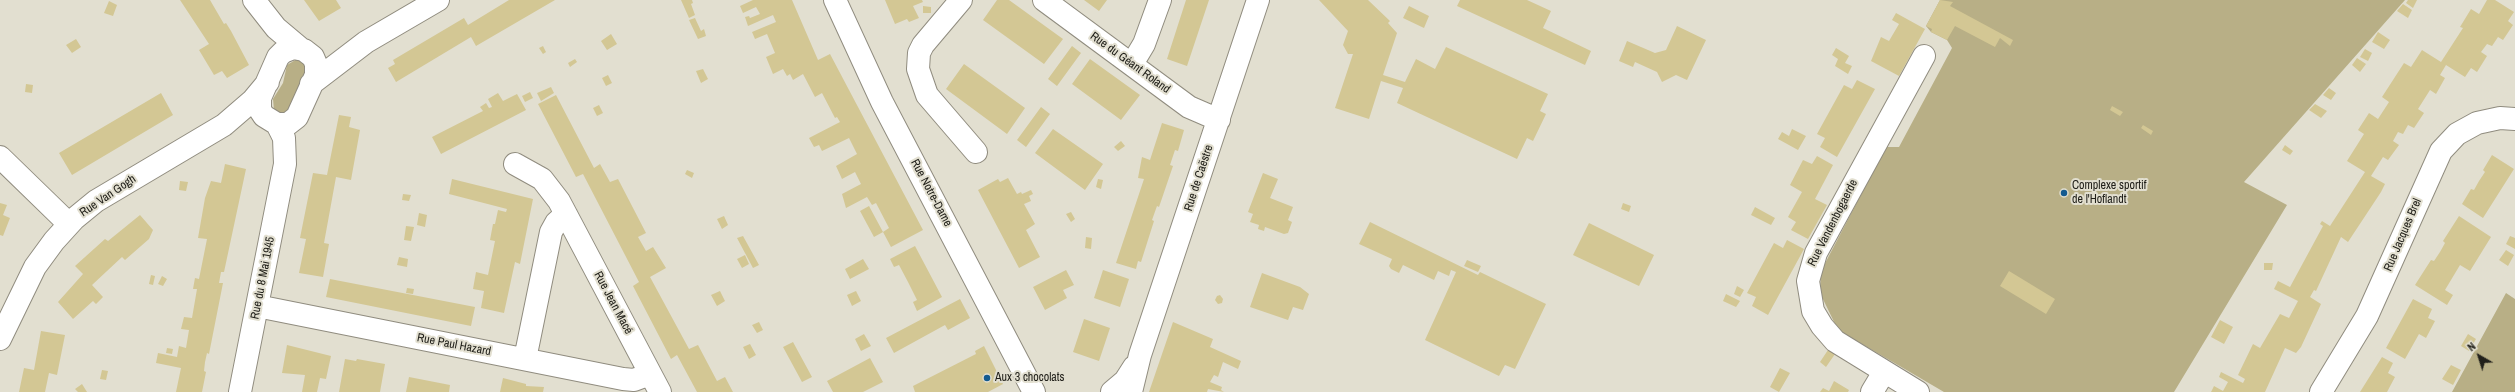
<!DOCTYPE html>
<meta charset="utf-8">
<style>
body{margin:0}
#map{position:relative;width:2515px;height:392px;overflow:hidden;background:#e2dfd0;font-family:"Archivo Narrow",sans-serif}
canvas{display:block}
.north{position:absolute;left:2459px;top:336px;width:40px;height:40px;-webkit-text-stroke:3px #e2dfd0;paint-order:stroke;rotate:321deg;font-size:11px;font-weight:700;line-height:16px;text-align:center;color:#21201a}
.north::after{content:'';display:block;margin:auto;width:14px;height:18px;background:#21201a;clip-path:polygon(50% 0,100% 100%,50% 72%,0 100%)}
</style>
<div id="map">
<canvas width="2515" height="392"></canvas>
<div class="north">N</div>
</div>
<script>
const context = document.querySelector('canvas').getContext('2d');
context.lineJoin = 'round';
function paint(path, color) { context.fillStyle = color; context.fill(path, 'evenodd'); }
const toPath = rows => new Path2D(rows.map(r => 'M' + r).join(''));
function trace(path, color, width, dash) { context.strokeStyle = color; context.lineWidth = width; context.lineCap = dash ? 'butt' : 'round'; context.setLineDash(dash || []); context.stroke(path); }
function write(font, color, halo, rows, align = 'center') {
  context.font = font + ' "Archivo Narrow",sans-serif'; context.lineWidth = 4; context.setLineDash([]); context.textBaseline = 'middle'; context.strokeStyle = halo; context.fillStyle = color; for (const [text, x, y, turn = 0] of rows) {
    context.save(); context.translate(x, y); context.rotate((+turn || 0) * Math.PI / 180); context.textAlign = isNaN(turn) ? turn : align; if (halo) context.strokeText(text, 0, 0); context.fillText(text, 0, 0); context.restore();
  }
}
paint(toPath([
 [1940,0,2405,0,2244,182,2287,205,2174,392,1944,392,1838,330,1820,293,1821,271,1886,147,1899,147,1952,48,1947,40,1931,32,1926,26],
 [297,59,304,63,307,71,292,108,284,114,280,114,274,110,273,99,283,83,287,65],
 [2506,293,2515,299,2515,392,2452,392]
]), '#b8af86');
paint(toPath([
 [180,0,210,0,224,24,226,23,231,31,249,65,227,78,222,71,214,75,199,50,209,44],
 [304,0,336,0,341,8,319,21],
 [509,0,555,0,476,46,471,37,396,82,388,68,395,64,393,60,464,18,468,25],
 [681,0,692,0,693,3,691,4,695,15,689,18],
 [753,0,792,0,818,60,830,54,923,230,891,247,883,232,874,237,860,211,869,206,883,232,889,228,876,203,872,205,867,197,846,208,842,194,861,184,855,172,842,179,836,166,857,154,849,138,822,151,819,145,814,147,809,138,840,122,837,117,835,118,822,93,815,97,803,74,793,80,790,74,787,76,783,69,773,74,766,57,775,53,767,34,755,39,752,32,776,22,773,15,748,26,745,17,749,16,750,18,760,14,756,7,743,13,740,6],
 [885,0,922,0,923,2,913,6,919,18,909,22,907,19,895,24],
 [997,0,1009,0,1063,39,1044,64,983,20],
 [1084,0,1107,0,1099,11],
 [1186,0,1209,0,1187,66,1167,59],
 [1319,0,1368,0,1390,21,1388,23,1397,33,1383,75,1405,82,1416,59,1435,69,1446,47,1548,94,1540,111,1546,114,1533,141,1527,138,1517,159,1397,103,1403,88,1381,81,1369,119,1335,108,1353,54,1348,54,1343,45,1348,31],
 [1460,0,1527,0,1551,11,1543,28,1591,51,1585,65,1457,6],
 [1940,0,1953,2,1950,6,2013,40,2010,46,2000,38,1995,47,1955,26,1947,40,1931,32,1932,29,1926,26],
 [2408,0,2417,0,2413,8,2406,3],
 [2487,0,2495,0,2514,12,2508,21,2513,25,2503,40,2498,37,2492,46,2487,44,2481,52,2487,56,2477,72,2471,68,2465,77,2446,65,2440,75,2445,78,2436,94,2430,90,2418,109,2424,113,2414,128,2408,125,2403,134,2398,132,2393,141,2399,145,2388,160,2383,157,2371,176,2385,184,2381,192,2348,242,2341,237,2316,291,2314,290,2310,297,2321,304,2301,347,2296,353,2285,348,2265,392,2211,392,2214,386,2223,391,2228,382,2219,377,2221,372,2243,383,2245,379,2238,375,2253,344,2260,348,2280,314,2289,318,2298,301,2274,289,2278,281,2290,287,2323,226,2320,224,2322,221,2330,226,2365,172,2347,161,2364,134,2358,130,2369,113,2378,119,2389,102,2382,97,2404,63,2411,67,2422,50,2441,62,2463,28,2460,27,2471,9,2479,14],
 [109,1,117,5,113,16,104,13],
 [2403,4,2412,10,2408,18,2397,11],
 [923,6,931,7,931,13,923,13],
 [1409,6,1429,16,1424,28,1403,18],
 [1896,13,1925,29,1899,76,1871,61,1881,37,1889,41,1899,24,1892,20],
 [695,18,701,31,704,29,706,36,698,39,689,20],
 [1677,26,1706,40,1687,80,1676,75,1662,82,1657,72,1635,62,1633,67,1619,61,1627,41,1655,53,1666,50],
 [2378,32,2390,40,2384,49,2372,42],
 [611,34,617,44,607,50,601,41],
 [76,39,81,47,72,53,66,45],
 [543,46,546,52,543,54,539,48],
 [1072,46,1081,53,1057,86,1048,79],
 [1836,48,1849,56,1845,63,1852,66,1848,74,1835,66,1838,59,1832,55],
 [2365,49,2372,53,2368,61,2360,57],
 [2357,58,2366,64,2360,72,2352,65],
 [575,59,577,62,570,67,568,63],
 [1090,59,1140,95,1121,120,1072,84],
 [964,64,1025,108,1007,134,946,89],
 [703,69,708,79,701,83,696,71],
 [608,75,612,83,606,86,602,78],
 [1857,80,1875,89,1837,157,1820,147,1825,138,1817,134,1844,85,1852,89],
 [26,84,33,85,32,93,25,92],
 [551,87,554,93,541,101,537,93],
 [2329,88,2336,93,2331,100,2323,95],
 [530,92,533,98,525,102,522,96],
 [161,93,173,115,72,175,59,153],
 [498,93,503,101,517,94,526,110,441,154,432,137,483,111,480,107,486,103,489,108,492,107,488,99],
 [556,95,594,168,600,164,610,182,618,179,646,233,638,237,646,251,653,247,666,268,650,277,689,349,698,345,717,381,725,377,733,392,697,392,677,355,671,359,633,286,639,282,583,174,576,177,538,104],
 [2315,104,2327,111,2321,118,2309,110],
 [599,105,603,113,597,116,593,108],
 [2112,106,2123,112,2120,116,2110,110],
 [1041,107,1050,114,1026,147,1017,140],
 [339,115,351,117,349,127,360,130,351,180,336,177,324,243,329,244,323,277,299,273,306,239,300,238,313,173,327,175],
 [1162,123,1184,130,1178,151,1175,150,1170,165,1173,166,1159,207,1157,206,1152,220,1154,221,1141,262,1138,261,1136,269,1116,263,1144,179,1138,178,1142,157,1150,160],
 [2143,125,2153,131,2151,135,2141,128],
 [1053,129,1103,164,1085,190,1035,153],
 [1792,129,1806,136,1798,150,1778,139,1782,132,1789,136],
 [1121,141,1125,146,1118,151,1114,147],
 [2285,145,2293,151,2290,155,2282,150],
 [2492,155,2514,169,2483,218,2462,204,2471,189,2474,190,2479,181,2485,172,2483,170],
 [1817,156,1833,165,1815,199,1827,205,1808,239,1791,230,1796,222,1788,217,1802,192,1790,185,1803,160,1812,164],
 [225,164,246,169,224,272,221,272,219,283,223,283,209,354,207,353,205,362,204,371,206,372,202,392,176,392,181,368,156,363,158,353,177,357,179,346,186,348,189,330,181,329,184,317,192,318,197,289,193,289,195,278,199,279,207,239,198,238,205,198,211,181,221,183],
 [687,170,694,173,692,178,685,174],
 [1263,173,1278,179,1270,198,1293,207,1288,220,1292,222,1288,233,1284,234,1265,227,1264,231,1258,229,1259,225,1250,222,1253,214,1248,212],
 [1008,178,1017,194,1021,192,1022,194,1031,190,1033,194,1029,196,1031,201,1024,204,1035,224,1026,230,1040,257,1019,268,978,190,998,179,1000,182],
 [452,179,533,199,520,264,515,262,504,313,481,308,484,291,473,289,476,272,488,275,495,241,490,240,493,224,495,224,498,210,506,212,507,209,449,194],
 [1098,179,1103,180,1101,189,1096,187],
 [180,181,188,182,186,191,179,190],
 [403,194,411,195,409,201,402,200],
 [0,203,7,205,3,215,10,218,3,236,0,235],
 [1623,203,1631,206,1629,212,1621,209],
 [1755,207,1775,218,1771,225,1751,215],
 [1071,212,1075,219,1071,222,1066,214],
 [419,213,427,215,425,227,417,225],
 [140,215,153,230,149,239,125,260,122,257,92,285,103,297,96,304,93,301,73,319,58,302,83,274,75,266,105,239,108,241],
 [724,216,728,225,722,229,717,219],
 [2459,216,2491,237,2470,271,2460,265,2445,290,2453,295,2447,305,2415,285,2431,260,2434,261,2440,252,2445,243,2443,241],
 [1370,222,1478,275,1480,272,1546,304,1515,369,1505,365,1499,376,1425,340,1456,272,1451,270,1449,276,1438,271,1434,280,1403,265,1399,273,1391,269,1389,266,1392,259,1359,244],
 [1589,223,1654,255,1639,286,1573,255],
 [406,226,414,227,411,241,404,240],
 [743,236,759,265,753,268,737,238],
 [2510,236,2515,238,2515,249,2506,244],
 [1086,237,1092,238,1091,249,1085,248],
 [1787,240,1804,249,1768,315,1752,306,1756,297,1747,293,1774,243,1783,248],
 [915,246,942,297,917,311,913,302,917,300,908,282,899,265,894,267,890,259],
 [2506,250,2514,255,2508,266,2499,260],
 [745,255,749,264,742,268,737,259],
 [399,257,408,259,407,267,397,265],
 [863,259,869,269,850,279,845,269],
 [1467,260,1481,266,1478,272,1464,266],
 [2264,263,2273,263,2272,270,2264,270],
 [1066,270,1074,285,1063,290,1067,298,1045,310,1033,287],
 [1103,270,1129,279,1120,307,1094,298],
 [2009,271,2055,299,2046,314,2000,286],
 [1262,273,1300,287,1309,294,1303,310,1293,307,1288,320,1250,307],
 [151,275,155,276,153,285,149,284],
 [162,276,167,279,163,286,158,284],
 [330,279,475,307,471,326,326,297],
 [1737,286,1744,290,1740,297,1734,294],
 [407,288,414,289,413,294,406,293],
 [720,291,725,301,717,306,711,295],
 [856,291,861,301,852,306,847,295],
 [1726,294,1740,301,1736,307,1723,301],
 [1220,295,1223,299,1222,303,1218,304,1215,300,1217,296],
 [960,299,970,318,948,330,945,325,894,353,886,338],
 [2413,299,2432,309,2428,318,2435,321,2426,338,2419,334,2405,359,2386,348],
 [1084,319,1110,328,1099,361,1073,352],
 [2220,320,2233,327,2224,344,2211,337],
 [759,322,763,330,757,333,752,325],
 [1173,322,1213,339,1210,347,1241,361,1238,369,1223,362,1218,377,1214,375,1210,382,1222,387,1221,390,1224,392,1208,389,1207,392,1149,392],
 [41,331,65,335,57,375,49,373,45,392,19,392,24,368,34,370],
 [864,334,871,346,861,351,855,339],
 [2468,334,2476,339,2469,351,2461,346],
 [793,342,812,377,802,382,783,347],
 [750,344,756,355,749,359,743,347],
 [287,345,331,356,326,379,320,378,317,392,302,392,305,375,282,373],
 [984,346,1003,384,988,392,915,392,913,386,976,354,975,351],
 [167,348,173,349,172,354,166,353],
 [1828,350,1835,354,1826,367,1820,362],
 [2382,357,2393,363,2388,373,2395,377,2387,392,2360,392],
 [870,358,883,382,863,392,833,392,827,381],
 [345,359,356,361,357,359,385,364,380,392,339,392],
 [2451,365,2461,370,2453,385,2442,379],
 [1780,368,1790,373,1779,392,1770,387],
 [102,370,108,371,106,380,100,379],
 [409,377,450,385,449,392,406,392],
 [503,378,526,384,526,386,544,387,543,392,500,392],
 [1834,381,1849,390,1848,392,1820,392,1823,388,1829,391],
 [82,384,87,392,78,392,75,389]
]), '#d3c794');
const minor = toPath([
 [254,0,276,28,301,49],
 [961,0,923,45,919,53,918,69,927,95,976,152],
 [1044,0,1189,107,1219,120],
 [293,48,304,50,313,57,316,64,316,75,297,117,288,124,277,124,264,116,260,110,260,98,278,57,283,52,293,48],
 [1132,64,1144,44,1160,0],
 [311,84,366,42,438,0],
 [0,157,69,224],
 [515,164,542,179,559,201,660,392],
 [257,306,623,379,634,380,650,374],
 [0,339,35,267,54,241,74,219,96,201,224,125,253,100,268,82],
 [525,359,551,232,556,223,566,214],
 [240,392,285,164,284,138,277,124],
 [1112,392,1125,381,1134,367],
 [1131,392,1140,355,1258,0],
 [1872,392,1884,372],
 [1918,392,1835,341,1822,326,1813,311,1808,281,1816,253,1924,56],
 [2321,392,2367,316,2441,151,2457,134,2477,123,2500,118,2515,119]
]);
const major = toPath([
 [835,0,882,102,1034,392]
]);
trace(minor, '#908c7f', 24);
trace(major, '#908c7f', 24);
trace(minor, '#fff', 22);
trace(major, '#fff', 22);
for (const [x, y, r, color] of [
 [2064,193,4,"#145b8f"],
 [987,378,4,"#145b8f"]
]) { const dot = new Path2D(); dot.arc(x, y, r, 0, 2 * Math.PI); context.fillStyle = color; context.fill(dot); trace(dot, '#e2dfd0', 1.5); }
write('12px', '#21201a', '#e2dfd0', [
 ["Rue du Géant Roland",1130,63,36],
 ["Rue de Caëstre",1199,178,-72],
 ["Rue Notre-Dame",931,193,62],
 ["Rue Van Gogh",108,196,-34],
 ["Rue Vandenbogaerde",1833,223,-63],
 ["Rue Jacques Brel",2403,235,-67],
 ["Rue du 8 Mai 1945",263,278,-79],
 ["Rue Jean Macé",613,303,62],
 ["Rue Paul Hazard",454,345,11]
]);
write('12px', '#21201a', '#e2dfd0', [
 ["Complexe sportif",2072,186],
 ["de l'Hoflandt",2072,200],
 ["Aux 3 chocolats",995,378]
], 'left');
</script>
